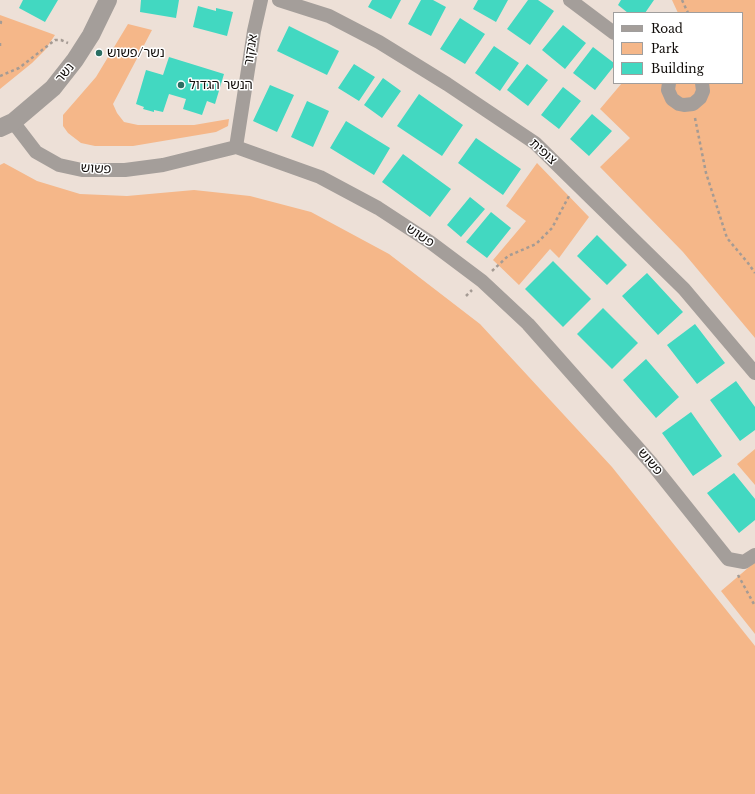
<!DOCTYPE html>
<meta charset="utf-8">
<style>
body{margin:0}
#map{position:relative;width:755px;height:794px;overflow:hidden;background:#ede0d7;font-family:"Libre Baskerville",serif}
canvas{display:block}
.legend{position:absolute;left:613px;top:12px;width:130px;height:72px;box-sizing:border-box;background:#fff;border:1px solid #a09e9d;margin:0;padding:5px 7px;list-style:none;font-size:12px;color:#110d0a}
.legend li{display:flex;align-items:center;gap:8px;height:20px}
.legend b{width:20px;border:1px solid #a09e9d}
</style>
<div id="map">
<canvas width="755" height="794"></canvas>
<ul class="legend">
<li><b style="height:5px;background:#a49e9a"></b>Road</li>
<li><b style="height:11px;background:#f5b789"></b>Park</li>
<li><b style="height:11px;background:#42d8c1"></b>Building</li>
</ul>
</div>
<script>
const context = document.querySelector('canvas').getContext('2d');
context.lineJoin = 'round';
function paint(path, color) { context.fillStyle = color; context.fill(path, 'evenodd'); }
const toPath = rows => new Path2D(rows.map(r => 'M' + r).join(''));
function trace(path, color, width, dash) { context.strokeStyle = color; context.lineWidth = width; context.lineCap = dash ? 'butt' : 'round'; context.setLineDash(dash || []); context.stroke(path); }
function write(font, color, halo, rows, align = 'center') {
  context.font = font + ' "Libre Baskerville","Noto Sans Hebrew",serif'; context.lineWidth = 3; context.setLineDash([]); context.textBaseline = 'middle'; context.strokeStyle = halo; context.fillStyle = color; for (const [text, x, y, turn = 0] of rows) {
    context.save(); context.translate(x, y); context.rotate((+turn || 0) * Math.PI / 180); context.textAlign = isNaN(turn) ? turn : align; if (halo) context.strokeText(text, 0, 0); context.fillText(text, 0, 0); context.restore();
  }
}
paint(toPath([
 [672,0,755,0,755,338,683,252,600,167,630,138,600,109,622,83,742,83,742,13,678,13],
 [0,15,55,35,45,50,32,63,0,89],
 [128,24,152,30,113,104,117,113,124,122,138,125,194,125,229,119,228,126,216,132,133,146,95,146,81,143,68,133,63,126,63,115,96,77],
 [4,163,37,181,80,194,127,196,194,190,250,196,311,212,389,254,480,324,612,467,755,646,755,794,0,794,0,165],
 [537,163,589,217,559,258,550,249,519,285,493,260,526,221,506,206],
 [755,449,755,485,737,464],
 [755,562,755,634,721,591]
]), '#f5b789');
paint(toPath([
 [23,0,58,0,45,22,19,8],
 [141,0,179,0,176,18,140,12],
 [372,0,401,0,391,19,368,7],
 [421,0,433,0,446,7,431,36,408,24],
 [478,0,508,0,496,22,473,9],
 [528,0,538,0,554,11,530,45,507,29],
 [621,0,654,0,645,13,628,13,618,5],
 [198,6,216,11,216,8,233,12,227,36,193,27],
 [460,18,485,34,465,64,440,49],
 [563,25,586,43,565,69,542,50],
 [289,26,339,51,327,75,277,51],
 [494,46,519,63,500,91,475,73],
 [593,47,614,63,614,66,595,90,573,73],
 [169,57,224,74,215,104,207,101,202,115,183,109,186,99,169,94,163,112,154,110,154,112,143,109,144,107,136,104,146,70,163,75],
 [354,64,375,77,359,101,338,88],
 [527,64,548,80,528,106,507,90],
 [383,78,401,91,382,118,364,105],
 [270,85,294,95,277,132,253,121],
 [563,87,581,101,559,129,541,115],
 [419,94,463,125,442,156,397,126],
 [307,101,329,111,313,147,291,137],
 [592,114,612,131,589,156,570,139],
 [346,121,390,148,374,175,330,148],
 [476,138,521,169,503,195,458,163],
 [403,154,451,189,430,217,382,182],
 [470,197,485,209,461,237,447,225],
 [491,212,511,228,487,258,466,242],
 [597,235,627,265,607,285,577,256],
 [553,261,591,299,563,327,525,289],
 [647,273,683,312,658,335,622,296],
 [603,308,638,343,612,369,577,334],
 [695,324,725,363,697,384,667,345],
 [646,359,679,397,656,418,623,380],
 [736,381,755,407,755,430,740,441,710,400],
 [691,412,722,456,693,476,662,433],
 [734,473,755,499,755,520,739,533,707,493]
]), '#42d8c1');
trace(toPath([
 [682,0,688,13],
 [0,22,1,22,0,26],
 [0,43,0,46],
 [0,76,19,68,55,40,61,40,68,43],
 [695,118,706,173,727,238,748,263,755,273],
 [492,271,508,256,536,244,552,228,569,196],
 [466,296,472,290],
 [738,575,755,606]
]), '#a59b94', 2.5, [3, 3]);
trace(toPath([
 [279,0,329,16,379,42,447,84,535,143,684,289,755,373],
 [570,0,614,33],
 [669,83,668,90,672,99,679,104,684,105,693,104,700,98,703,91,702,83],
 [13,122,36,152,59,165,82,170,125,170,163,165,236,147,320,177,378,208,430,242,482,281,528,324,652,464,728,559,744,562,755,555],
 [236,147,254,31,261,0]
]), '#a49e9a', 14);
trace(toPath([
 [0,128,13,122,53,88,75,60,91,35,108,0]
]), '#a49e9a', 18);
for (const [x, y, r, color] of [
 [99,53,4,"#2a6f63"],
 [181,85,4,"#2a6f63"]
]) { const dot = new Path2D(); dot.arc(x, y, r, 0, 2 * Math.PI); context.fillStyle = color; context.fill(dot); trace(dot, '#fff', 1.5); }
write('13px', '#110d0a', '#fff', [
 ["אנקור",251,50,-81],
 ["נשר",65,73,-51],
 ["צופית",543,152,42],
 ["פשוש",96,169,3],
 ["פשוש",420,236,34],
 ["פשוש",650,462,50]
]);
write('13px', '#110d0a', '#fff', [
 ["נשר/פשוש",107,53],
 ["הנשר הגדול",189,85]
], 'left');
</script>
